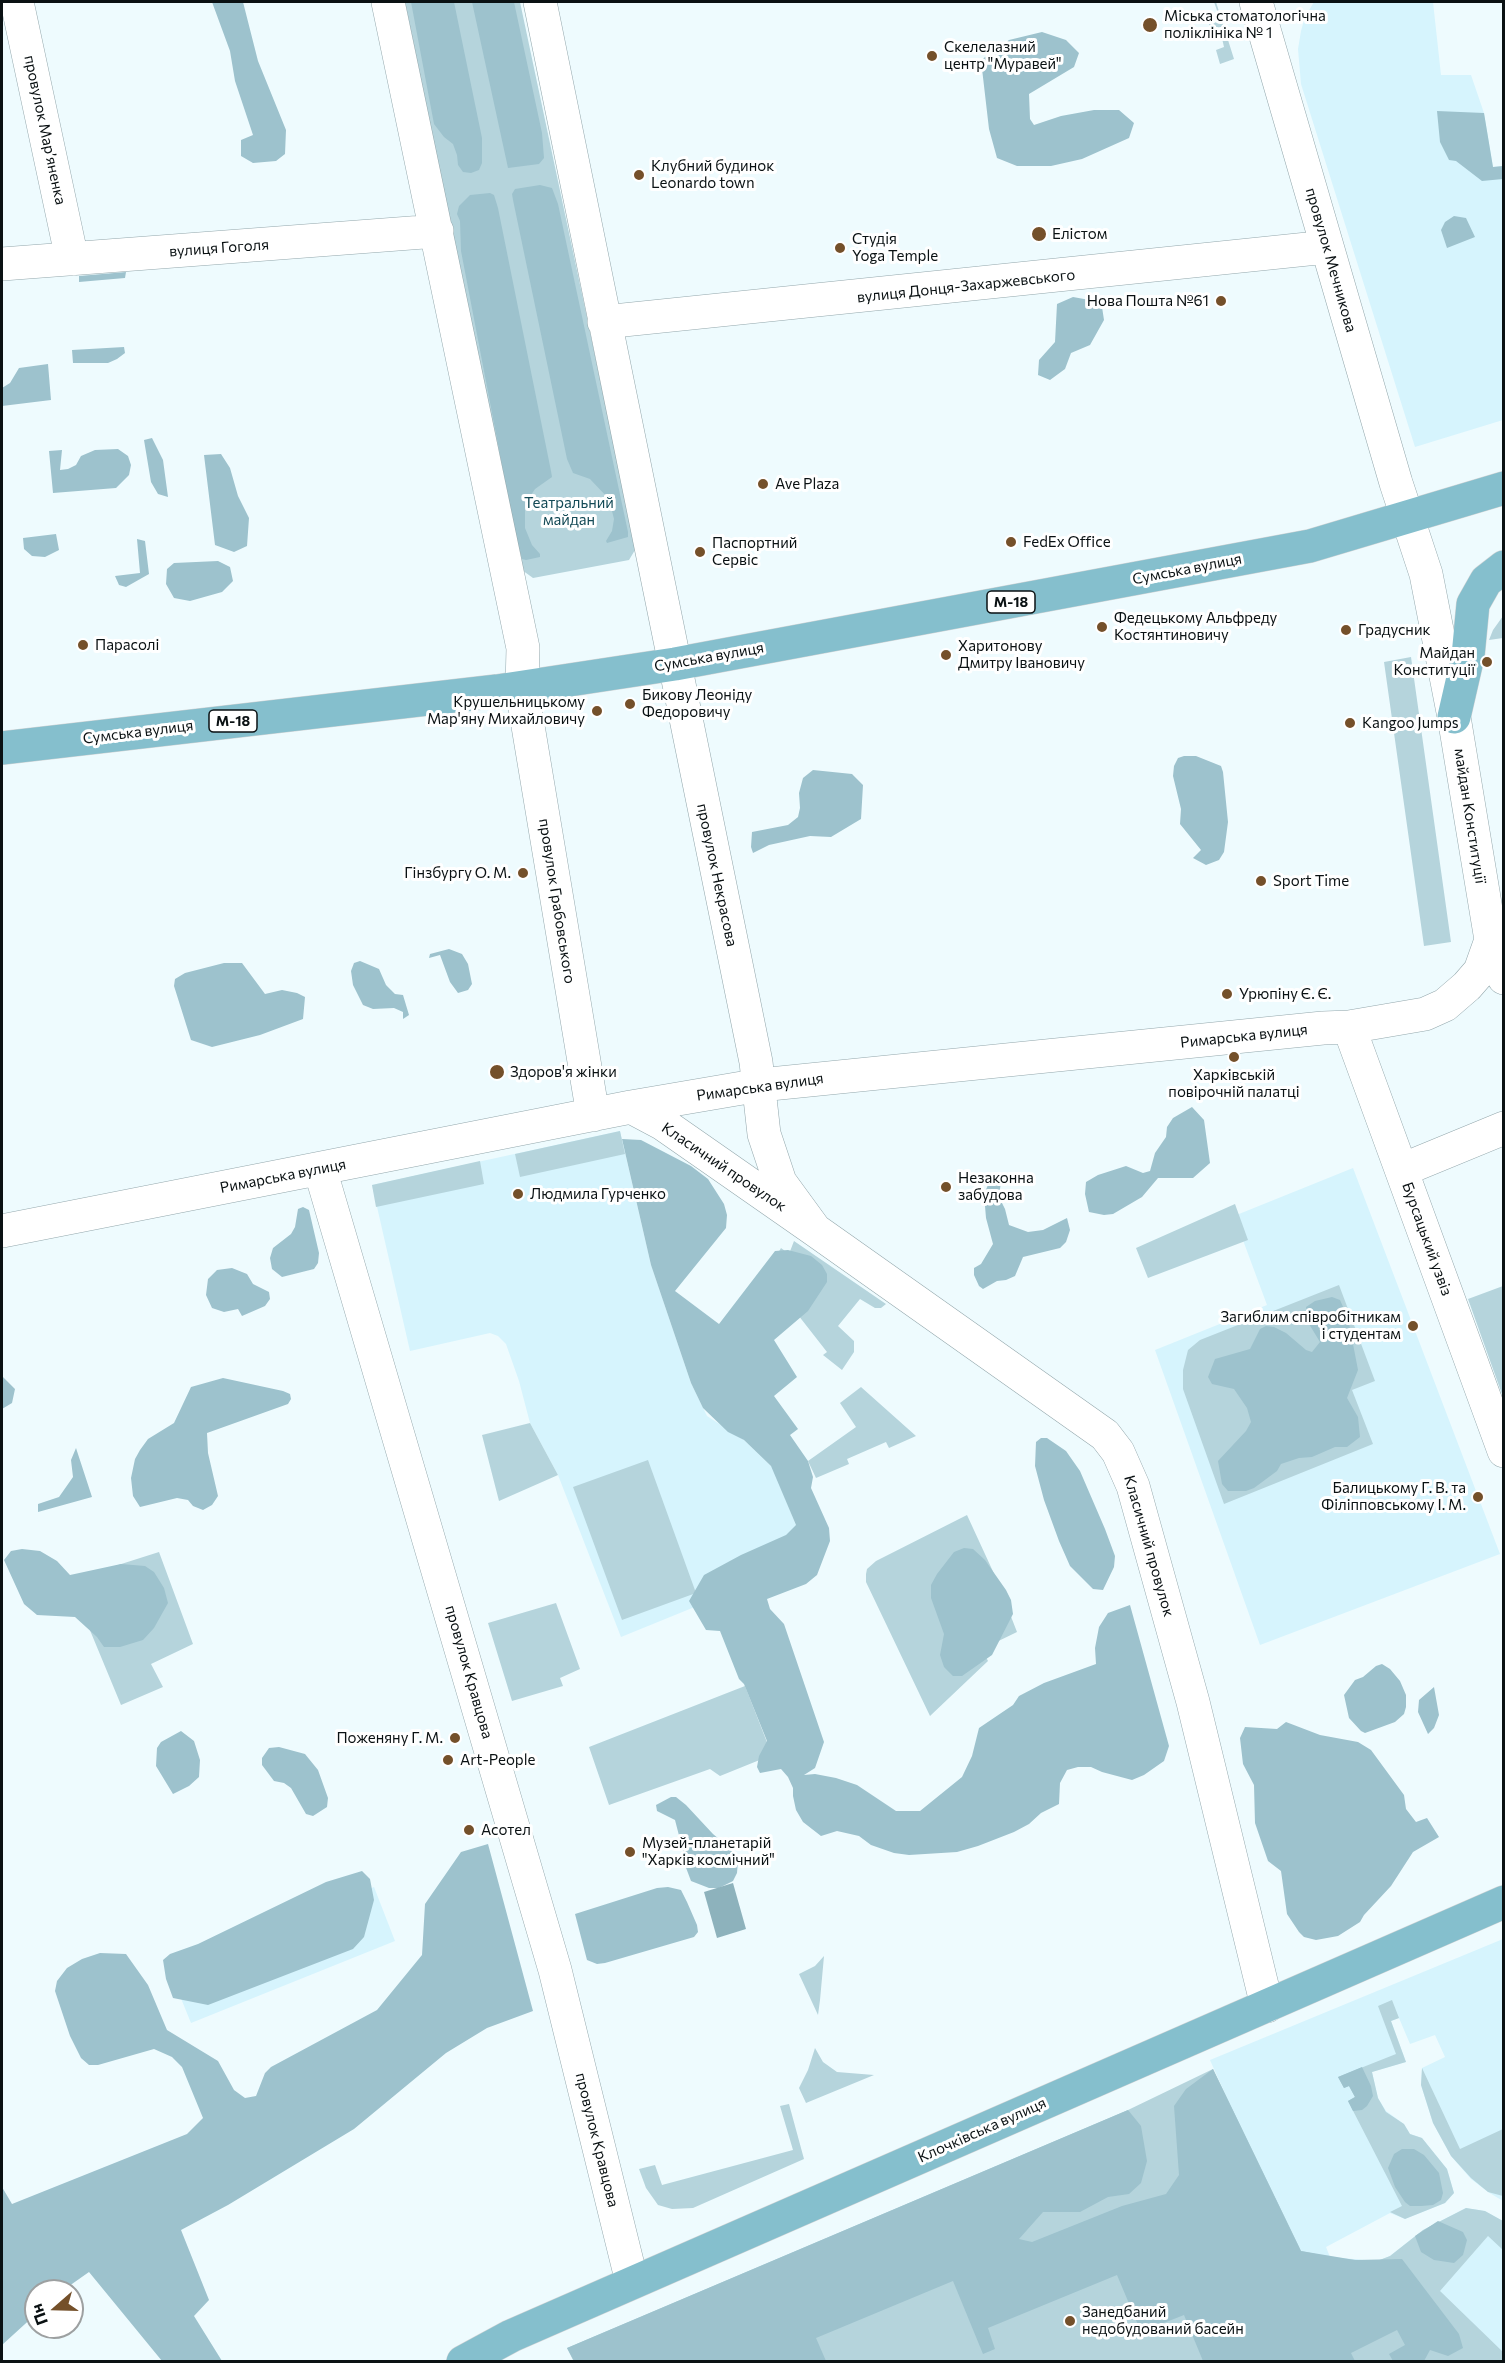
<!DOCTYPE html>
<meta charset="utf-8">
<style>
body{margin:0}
#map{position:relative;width:1505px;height:2363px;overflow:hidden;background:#eefbfe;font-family:Commissioner,sans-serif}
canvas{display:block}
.frame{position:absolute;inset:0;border:3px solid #0a1113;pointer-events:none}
.north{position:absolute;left:24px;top:2279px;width:60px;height:60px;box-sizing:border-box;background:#fff;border:2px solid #9da0a1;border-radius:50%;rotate:250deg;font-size:16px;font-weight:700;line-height:24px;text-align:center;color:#0a1113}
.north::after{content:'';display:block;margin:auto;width:21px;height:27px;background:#74502a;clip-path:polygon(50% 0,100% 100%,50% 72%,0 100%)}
</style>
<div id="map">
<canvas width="1505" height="2363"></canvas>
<div class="frame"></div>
<div class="north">Пн</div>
</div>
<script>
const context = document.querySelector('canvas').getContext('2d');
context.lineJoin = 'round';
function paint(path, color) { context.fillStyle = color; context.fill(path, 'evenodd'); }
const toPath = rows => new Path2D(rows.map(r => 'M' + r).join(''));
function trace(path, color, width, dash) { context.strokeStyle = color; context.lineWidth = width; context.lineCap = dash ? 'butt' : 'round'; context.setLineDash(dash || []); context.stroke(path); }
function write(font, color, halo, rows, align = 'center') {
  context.font = font + ' Commissioner,sans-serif'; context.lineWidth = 6; context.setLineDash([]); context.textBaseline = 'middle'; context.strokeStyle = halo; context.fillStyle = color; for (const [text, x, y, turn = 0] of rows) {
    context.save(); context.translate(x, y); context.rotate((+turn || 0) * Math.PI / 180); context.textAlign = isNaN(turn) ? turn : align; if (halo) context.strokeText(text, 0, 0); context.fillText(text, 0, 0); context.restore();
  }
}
paint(toPath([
 [1314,2,1433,2,1441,75,1471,75,1484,113,1493,167,1503,166,1503,420,1415,447,1301,84,1298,49,1301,31,1305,17],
 [620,1131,651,1265,691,1383,707,1416,744,1440,773,1468,810,1560,621,1637,558,1475,530,1423,519,1381,506,1344,498,1336,490,1333,410,1351,372,1185],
 [1353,1168,1500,1554,1260,1645,1155,1350,1267,1305,1234,1216],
 [374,1887,395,1941,191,2023,169,1969],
 [1503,1939,1503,2201,1488,2192,1471,2179,1451,2156,1433,2123,1421,2085,1422,2068,1445,2057,1435,2035,1410,2044,1399,2018,1391,2021,1406,2062,1372,2072,1378,2098,1386,2111,1404,2124,1410,2134,1422,2138,1447,2169,1454,2193,1445,2203,1405,2219,1390,2213,1326,2247,1330,2257,1377,2261,1390,2256,1423,2230,1466,2208,1485,2211,1503,2221,1503,2361,1355,2361,1242,2132,1210,2060]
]), '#d6f4fd');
paint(toPath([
 [405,2,520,2,635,544,635,550,629,560,533,578,522,570],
 [1214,2,1216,2,1234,59,1220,64,1216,50,1224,47,1221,34,1212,37,1209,24,1217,22,1219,16],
 [1503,616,1503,638,1489,640,1493,630],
 [1411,657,1451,942,1424,946,1384,662],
 [620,1131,625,1154,520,1177,515,1154],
 [480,1161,484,1184,376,1207,372,1185],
 [1235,1204,1248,1240,1148,1278,1136,1248],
 [794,1241,886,1304,881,1308,875,1308,860,1299,838,1326,854,1341,854,1352,842,1370,823,1355,827,1352,766,1274,781,1248,789,1254],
 [1339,1285,1375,1381,1352,1390,1373,1444,1224,1504,1183,1389,1183,1370,1188,1350,1200,1340],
 [1503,1286,1504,1286,1503,1397,1468,1299],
 [861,1387,916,1436,889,1448,886,1442,847,1459,849,1464,816,1478,808,1461,856,1427,840,1403],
 [530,1423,558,1475,499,1501,482,1435],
 [648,1460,696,1593,622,1620,573,1487],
 [967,1515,996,1578,1017,1632,982,1649,988,1661,930,1716,866,1582,866,1574,867,1569,876,1561],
 [159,1552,193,1644,151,1664,163,1687,121,1705,82,1611,74,1579],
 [556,1603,580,1669,560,1678,563,1686,512,1701,488,1623],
 [745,1686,772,1755,720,1776,710,1769,609,1805,589,1747],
 [824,1956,820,2000,818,2015,799,1974,815,1966],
 [1392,2000,1399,2018,1391,2021,1406,2062,1372,2072,1378,2098,1386,2112,1404,2124,1410,2134,1422,2138,1447,2169,1454,2193,1445,2203,1405,2219,1390,2212,1402,2206,1348,2101,1355,2097,1349,2086,1344,2088,1338,2077,1396,2054,1378,2006],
 [815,2048,823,2062,837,2072,874,2075,806,2103,799,2088,808,2070],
 [1422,2068,1460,2149,1503,2129,1503,2196,1488,2192,1471,2178,1451,2156,1433,2123,1421,2085],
 [1213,2069,1301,2251,1340,2259,1377,2261,1390,2256,1423,2230,1466,2208,1485,2211,1503,2221,1503,2250,1488,2236,1440,2291,1503,2352,1503,2361,574,2362,567,2348,1128,2110],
 [789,2104,804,2159,693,2208,672,2209,658,2205,646,2188,639,2169,655,2165,662,2185,793,2150,780,2106]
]), '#b5d4dc');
paint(toPath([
 [212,2,243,2,258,61,286,130,285,154,276,161,253,163,241,156,241,140,253,135,235,81,230,51],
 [411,2,454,2,482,138,482,163,479,170,471,173,463,172,458,165,457,155,453,144,444,137,434,124],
 [472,2,514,2,542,133,544,158,539,164,508,168],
 [1042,32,1066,40,1079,53,1074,67,1029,94,1030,119,1034,125,1061,116,1094,110,1119,110,1134,123,1129,138,1082,159,1051,166,1017,166,997,158,989,129,981,60,1009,40],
 [1437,111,1484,113,1493,167,1503,166,1503,179,1482,181,1456,161,1449,160,1440,142],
 [540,185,552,188,558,204,628,532,628,537,607,543,606,541,612,531,614,519,609,499,590,479,573,473,567,459,513,200,512,194,515,189],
 [490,193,494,195,498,208,551,471,552,477,535,489,525,504,525,528,532,545,540,554,540,557,526,560,522,559,515,533,461,251,460,221,457,214,459,206,470,195],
 [1454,216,1466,218,1475,237,1447,248,1441,230,1445,222],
 [126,272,125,278,79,282,79,276],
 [1073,297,1095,301,1102,307,1104,320,1090,345,1071,353,1065,369,1050,380,1038,375,1039,360,1055,342,1057,304],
 [124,347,125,353,117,359,108,363,73,363,72,350],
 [48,364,51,400,2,406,2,388,10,383,19,368],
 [152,438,163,460,168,497,158,494,151,482,144,440],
 [118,449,128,456,131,465,129,475,116,488,53,493,49,451,62,450,60,470,68,469,76,465,81,456,95,450],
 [221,454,230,468,238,496,249,518,247,546,234,552,215,545,204,455],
 [56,534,59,550,45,557,32,556,24,549,23,538],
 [137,539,145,541,149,574,126,587,119,585,115,576,140,573],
 [218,561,230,567,233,581,222,592,190,601,174,598,166,584,167,569,174,563],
 [1184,756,1196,756,1221,766,1223,772,1228,822,1224,852,1219,860,1206,865,1193,858,1201,850,1180,824,1181,809,1173,776,1174,766,1178,758],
 [813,770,852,774,863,785,861,819,831,837,810,836,769,845,753,853,751,847,752,832,788,825,798,817,800,808,799,793,803,778],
 [449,949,462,954,468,964,472,984,468,990,458,993,450,982,440,955,429,958,430,954],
 [360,961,379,969,386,985,395,994,403,995,409,1015,403,1019,403,1012,394,1008,373,1009,363,1005,353,985,351,971,354,963],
 [224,963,242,963,265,994,282,990,297,993,305,997,303,1019,260,1035,212,1047,191,1040,174,986,175,979,185,973],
 [1192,1107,1204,1120,1210,1163,1193,1178,1158,1178,1142,1197,1113,1214,1104,1215,1089,1212,1085,1194,1086,1182,1098,1175,1126,1166,1143,1173,1150,1171,1155,1153,1166,1137,1167,1127,1173,1118],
 [622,1139,641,1140,691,1166,708,1179,724,1204,727,1215,726,1228,675,1291,719,1324,775,1251,788,1250,811,1256,822,1265,827,1274,827,1282,808,1311,774,1340,797,1377,774,1396,798,1429,790,1435,808,1461,813,1477,811,1488,829,1528,830,1541,817,1575,806,1584,767,1599,770,1609,784,1624,824,1742,815,1768,804,1775,815,1774,836,1778,857,1785,896,1811,920,1811,962,1777,972,1756,979,1728,1013,1705,1019,1696,1044,1683,1096,1664,1095,1648,1099,1627,1108,1613,1130,1605,1169,1746,1164,1761,1144,1775,1132,1780,1102,1772,1091,1767,1078,1767,1067,1770,1060,1783,1059,1804,1041,1813,1029,1824,1014,1832,978,1846,957,1852,909,1855,894,1853,871,1845,859,1836,837,1831,821,1836,803,1822,796,1810,793,1796,793,1788,788,1777,781,1769,760,1773,757,1767,759,1756,767,1741,744,1684,739,1679,720,1631,706,1630,689,1601,704,1575,741,1555,786,1535,796,1525,771,1466,744,1440,728,1432,703,1408,691,1383,651,1265],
 [995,1180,1001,1181,999,1197,1005,1209,1009,1225,1028,1232,1043,1230,1067,1218,1070,1230,1066,1242,1060,1248,1023,1257,1015,1276,1006,1280,997,1281,983,1289,979,1286,974,1275,974,1268,981,1264,993,1244,986,1218,984,1194,988,1185],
 [303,1207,309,1210,319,1253,318,1263,314,1269,282,1277,272,1269,270,1258,273,1248,291,1234,295,1227,298,1209],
 [232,1268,247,1274,253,1284,269,1292,270,1299,265,1306,242,1316,238,1309,224,1312,212,1308,206,1295,208,1279,217,1270],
 [1332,1297,1340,1300,1348,1318,1358,1370,1347,1398,1358,1417,1360,1437,1347,1447,1335,1447,1312,1457,1299,1458,1281,1464,1277,1471,1254,1488,1246,1491,1228,1491,1222,1484,1218,1461,1246,1431,1251,1422,1247,1408,1234,1389,1212,1384,1208,1377,1215,1359,1250,1349,1260,1329,1266,1326,1274,1327,1286,1333,1306,1350,1312,1352,1320,1342,1309,1324,1306,1307,1315,1301],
 [2,1376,15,1389,12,1403,2,1409],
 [223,1378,283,1391,290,1394,291,1399,288,1404,207,1433,208,1453,218,1496,212,1505,203,1510,193,1506,188,1500,177,1498,140,1507,133,1496,131,1478,135,1459,140,1450,148,1439,174,1423,191,1387],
 [1041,1438,1047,1438,1066,1451,1080,1471,1105,1529,1115,1556,1114,1567,1103,1590,1093,1589,1070,1566,1059,1541,1044,1500,1035,1466,1036,1442],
 [76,1448,92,1497,38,1512,38,1504,59,1497,73,1477,71,1460],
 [964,1548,973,1549,985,1560,1006,1590,1011,1600,1013,1614,992,1655,962,1676,953,1676,944,1667,940,1655,944,1634,931,1598,931,1585,937,1574,954,1552],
 [22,1549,40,1551,57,1561,70,1575,121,1564,145,1566,154,1572,164,1588,168,1603,154,1628,143,1640,120,1647,104,1647,97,1637,75,1617,37,1615,24,1604,4,1560,11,1551],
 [1382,1664,1390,1669,1400,1681,1406,1695,1406,1707,1404,1714,1395,1722,1365,1733,1361,1731,1349,1718,1344,1695,1355,1680,1363,1677,1376,1666],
 [1434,1687,1439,1715,1434,1728,1428,1734,1418,1712,1419,1700],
 [1286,1722,1320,1735,1358,1742,1371,1750,1404,1795,1406,1809,1416,1822,1427,1818,1439,1837,1413,1852,1391,1886,1364,1915,1360,1922,1338,1936,1316,1940,1304,1937,1299,1932,1287,1914,1281,1871,1268,1861,1255,1823,1254,1785,1243,1764,1240,1738,1245,1727,1277,1729],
 [181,1731,194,1741,200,1760,199,1777,189,1786,173,1794,156,1766,157,1748,161,1742],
 [279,1747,305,1754,318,1770,328,1798,327,1807,313,1816,306,1814,291,1788,284,1783,274,1781,262,1765,262,1758,269,1748],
 [671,1797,676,1797,686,1805,713,1834,730,1848,738,1861,737,1873,733,1881,719,1888,709,1888,691,1881,685,1865,683,1851,675,1820,657,1811,656,1805],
 [488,1844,533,2011,487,2028,446,2053,354,2129,228,2205,181,2230,209,2300,194,2316,222,2361,162,2361,89,2272,62,2291,36,2291,36,2314,2,2345,2,2187,12,2204,187,2134,203,2118,182,2067,172,2057,154,2049,98,2065,89,2065,81,2058,70,2036,55,1991,57,1981,67,1968,82,1959,100,1953,126,1954,148,1985,167,2030,218,2061,234,2090,245,2098,256,2096,265,2073,271,2067,377,2010,422,1955,425,1904,461,1852],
 [362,1871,370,1879,374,1900,364,1937,353,1949,208,2005,173,1998,166,1979,163,1960,170,1954,198,1944,326,1882],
 [668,1887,681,1890,687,1902,697,1925,698,1932,694,1937,605,1963,597,1964,587,1960,575,1914,657,1888],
 [1362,2067,1371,2086,1373,2096,1367,2106,1362,2110,1353,2111,1348,2101,1355,2097,1349,2086,1344,2088,1338,2077],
 [1213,2069,1301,2251,1355,2260,1402,2259,1459,2334,1463,2348,1448,2356,1430,2350,1424,2361,1393,2361,1389,2354,1405,2345,1397,2330,1351,2353,1355,2361,1203,2361,1184,2315,1141,2332,1117,2275,988,2328,995,2349,983,2354,953,2281,816,2338,826,2361,574,2361,567,2348,1128,2110,1141,2126,1147,2161,1141,2183,1129,2194,1108,2197,1080,2212,1043,2212,1019,2239,1032,2242,1122,2206,1166,2194,1179,2175,1174,2106,1186,2089],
 [1402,2149,1414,2149,1424,2155,1439,2173,1443,2193,1441,2200,1433,2205,1421,2206,1410,2206,1405,2202,1395,2187,1388,2168,1394,2154],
 [1438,2221,1463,2232,1467,2240,1463,2255,1454,2263,1434,2260,1421,2252,1415,2236]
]), '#9dc2cd');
paint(toPath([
 [733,1883,746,1929,717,1938,704,1892]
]), '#8db2bc');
const minor = toPath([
 [17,2,72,259],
 [388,2,523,648,522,687,526,714,593,1115],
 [540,2,756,1062,764,1134,780,1182,815,1230],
 [1256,2,1396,483,1426,574,1454,717,1491,940,1504,978],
 [2,264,437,231],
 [604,322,1327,247],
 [1349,1027,1504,1451],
 [631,1107,663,1124,815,1230,1105,1435,1118,1452,1133,1486,1193,1702,1267,2006],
 [320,1169,555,1970,632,2282],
 [1402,1170,1504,1128],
 [2,1231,631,1107,760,1085,1323,1028,1349,1027,1425,1014,1445,1005,1467,986,1480,971,1491,940]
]);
const major = toPath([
 [1454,717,1468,656,1473,604,1486,581,1504,567],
 [2,748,497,691,675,664,1310,546,1504,488],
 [463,2362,511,2336,1504,1902]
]);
trace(minor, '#93a7ac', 34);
trace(major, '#d3d4d5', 34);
trace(minor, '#fff', 33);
trace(major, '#85bfcd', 33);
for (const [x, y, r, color] of [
 [1150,25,8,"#74502a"],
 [932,56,6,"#74502a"],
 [639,175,6,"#74502a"],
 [1039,234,8,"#74502a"],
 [840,248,6,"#74502a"],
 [1221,301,6,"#74502a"],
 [763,484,6,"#74502a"],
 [1011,542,6,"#74502a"],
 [700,552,6,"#74502a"],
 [1102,627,6,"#74502a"],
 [1346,630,6,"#74502a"],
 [83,645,6,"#74502a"],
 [946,655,6,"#74502a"],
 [1487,662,6,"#74502a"],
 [630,704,6,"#74502a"],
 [597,711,6,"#74502a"],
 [1350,723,6,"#74502a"],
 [523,873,6,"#74502a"],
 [1261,881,6,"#74502a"],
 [1227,994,6,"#74502a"],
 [1234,1057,6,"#74502a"],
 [497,1072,8,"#74502a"],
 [946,1187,6,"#74502a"],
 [518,1194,6,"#74502a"],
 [1413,1326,6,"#74502a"],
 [1478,1497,6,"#74502a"],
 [455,1738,6,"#74502a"],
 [448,1760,6,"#74502a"],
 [469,1830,6,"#74502a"],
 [630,1852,6,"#74502a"],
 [1070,2321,6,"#74502a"]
]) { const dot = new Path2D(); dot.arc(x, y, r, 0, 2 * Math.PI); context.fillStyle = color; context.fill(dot); trace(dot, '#fff', 2); }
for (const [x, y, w] of [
 [1011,602,48],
 [233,721,48]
]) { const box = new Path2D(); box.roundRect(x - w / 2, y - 11, w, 22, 4.5); context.fillStyle = '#fff'; context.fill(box); trace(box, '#0a1113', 1.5); }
write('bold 14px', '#0a1113', null, [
 ["М-18",1011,602],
 ["М-18",233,721]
]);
write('15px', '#0a1113', '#fff', [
 ["Міська стоматологічна",1164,16],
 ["поліклініка № 1",1164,33],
 ["Скелелазний",944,47],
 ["центр \"Муравей\"",944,64],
 ["Клубний будинок",651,166],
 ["Leonardo town",651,183],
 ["Елістом",1052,234],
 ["Студiя",852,239],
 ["Yoga Temple",852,256],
 ["Нова Пошта №61",1209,301,"right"],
 ["Ave Plaza",775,484],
 ["FedEx Office",1023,542],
 ["Паспортний",712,543],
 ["Сервіс",712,560],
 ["Федецькому Альфреду",1114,618],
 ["Костянтиновичу",1114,635],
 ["Градусник",1358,630],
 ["Парасолі",95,645],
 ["Харитонову",958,646],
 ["Дмитру Івановичу",958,663],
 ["Майдан",1475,653,"right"],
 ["Конституції",1475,670,"right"],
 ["Бикову Леоніду",642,695],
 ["Федоровичу",642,712],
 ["Крушельницькому",585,702,"right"],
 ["Мар'яну Михайловичу",585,719,"right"],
 ["Kangoo Jumps",1362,723],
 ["Гінзбургу О. М.",511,873,"right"],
 ["Sport Time",1273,881],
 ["Урюпіну Є. Є.",1239,994],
 ["Здоров'я жінки",510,1072],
 ["Харківській",1234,1075,"center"],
 ["повірочній палатці",1234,1092,"center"],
 ["Незаконна",958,1178],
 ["забудова",958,1195],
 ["Людмила Гурченко",530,1194],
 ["Загиблим співробітникам",1401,1317,"right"],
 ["і студентам",1401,1334,"right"],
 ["Балицькому Г. В. та",1466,1488,"right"],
 ["Філіпповському І. М.",1466,1505,"right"],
 ["Поженяну Г. М.",443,1738,"right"],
 ["Art-People",460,1760],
 ["Асотел",481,1830],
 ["Музей-планетарій",642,1843],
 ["\"Харків космічний\"",642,1860],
 ["Занедбаний",1082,2312],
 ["недобудований басейн",1082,2329]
], 'left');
write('15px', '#0a1113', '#fff', [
 ["провулок Мар’яненка",45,130,78],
 ["вулиця Гоголя",219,248,-4],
 ["провулок Мечникова",1331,260,74],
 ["вулиця Донця-Захаржевського",966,286,-6],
 ["Сумська вулиця",1187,569,-11],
 ["Сумська вулиця",709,657,-10],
 ["Сумська вулиця",138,732,-7],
 ["майдан Конституції",1470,816,81],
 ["провулок Некрасова",717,875,78],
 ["провулок Грабовського",557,901,81],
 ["Римарська вулиця",1244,1036,-6],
 ["Римарська вулиця",760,1087,-8],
 ["Класичний провулок",724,1167,34],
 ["Римарська вулиця",283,1176,-11],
 ["Бурсацький узвіз",1427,1239,70],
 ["Класичний провулок",1149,1546,74],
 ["провулок Кравцова",469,1672,74],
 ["Клочківська вулиця",982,2130,-24],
 ["провулок Кравцова",597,2140,76]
]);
write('15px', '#144a56', '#fff', [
 ["Театральний",569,503],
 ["майдан",569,520]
]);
</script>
